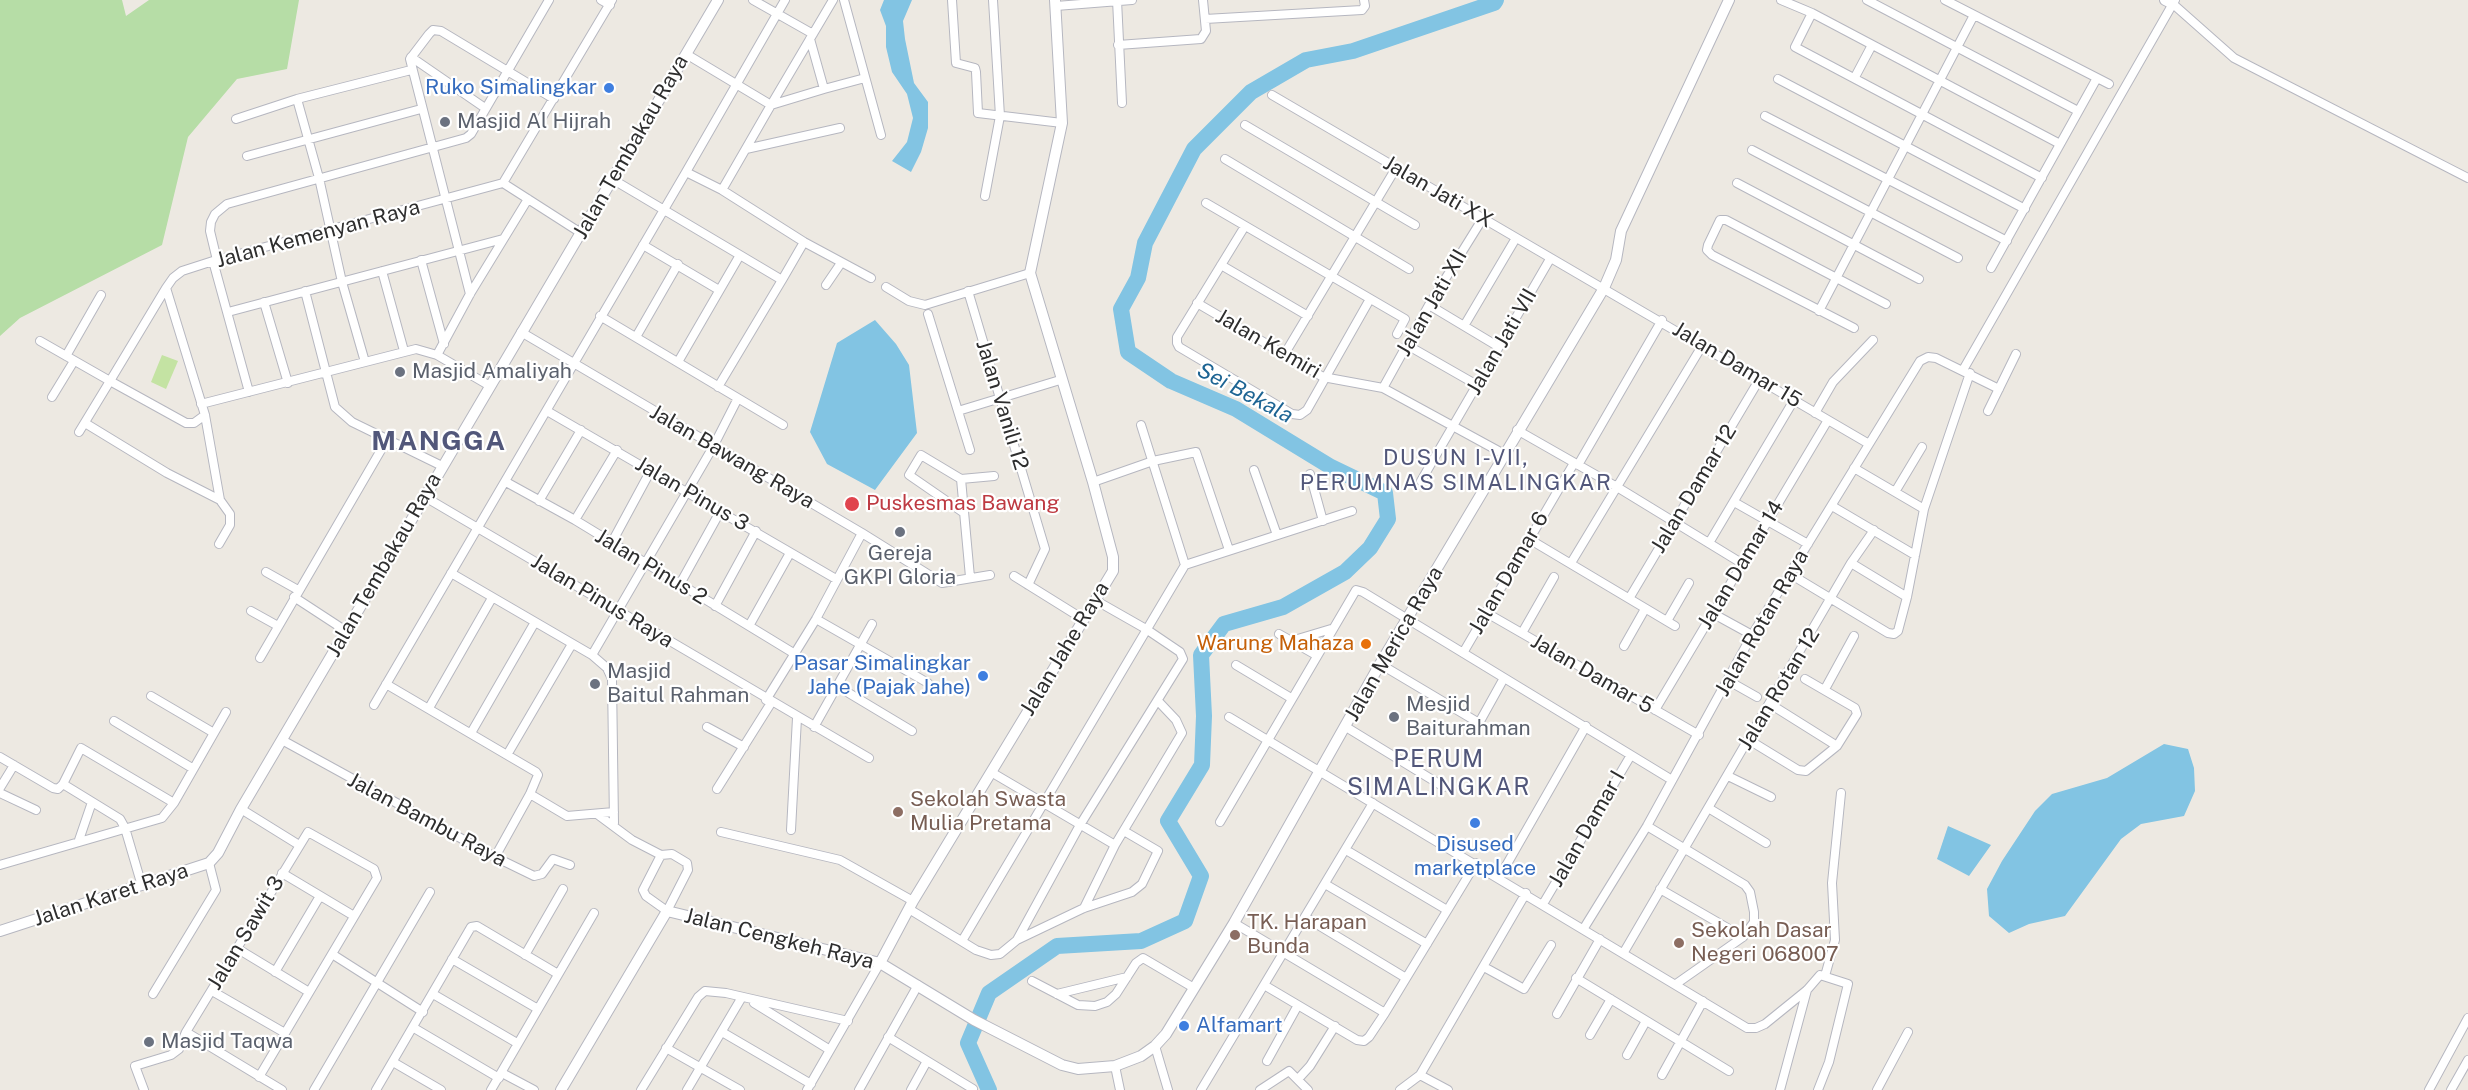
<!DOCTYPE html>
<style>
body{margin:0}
canvas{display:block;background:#ede9e2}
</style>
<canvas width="2468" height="1090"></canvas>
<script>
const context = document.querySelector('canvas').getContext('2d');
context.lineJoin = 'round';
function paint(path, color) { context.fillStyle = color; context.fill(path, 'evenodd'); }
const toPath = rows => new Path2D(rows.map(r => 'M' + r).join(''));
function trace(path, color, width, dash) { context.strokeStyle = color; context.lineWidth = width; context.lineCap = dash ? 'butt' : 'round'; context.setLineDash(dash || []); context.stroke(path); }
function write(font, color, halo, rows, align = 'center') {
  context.font = font + ' "Public Sans",sans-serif'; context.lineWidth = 4.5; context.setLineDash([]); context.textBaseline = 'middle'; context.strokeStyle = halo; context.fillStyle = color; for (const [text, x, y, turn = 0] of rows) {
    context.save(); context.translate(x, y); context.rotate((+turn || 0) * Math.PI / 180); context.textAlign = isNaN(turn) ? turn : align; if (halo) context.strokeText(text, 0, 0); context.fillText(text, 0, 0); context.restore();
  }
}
paint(toPath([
 [0,0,122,0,126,16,149,0,299,0,287,69,237,79,188,137,162,245,20,318,0,336]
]), '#b6dda6');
paint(toPath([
 [162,355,178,361,166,389,151,382]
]), '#c4e3a3');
paint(toPath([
 [884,0,912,0,903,21,905,39,914,83,928,102,928,128,921,152,911,172,892,161,907,142,913,118,907,94,892,72,886,47,886,26,880,10],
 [875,320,896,344,909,365,917,433,875,490,827,464,810,432,837,343],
 [2164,744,2188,749,2194,768,2195,791,2184,816,2141,824,2121,839,2065,916,2029,924,2009,933,1989,916,1987,889,2002,861,2035,811,2052,794,2107,778],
 [1948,826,1991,845,1969,876,1937,859]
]), '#82c4e3');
trace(toPath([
 [989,1090,968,1043,989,993,1057,946,1141,941,1185,921,1201,876,1168,821,1202,765,1204,716,1201,655,1224,624,1283,607,1345,572,1370,548,1388,519,1385,493,1331,467,1236,409,1171,381,1128,352,1121,309,1138,278,1145,243,1194,149,1251,92,1306,60,1353,51,1494,3,1496,0]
]), '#82c4e3', 16);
const minor = toPath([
 [601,0,610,5],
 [753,0,813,34],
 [844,0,881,135],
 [952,0,956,63,975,68,976,72,978,113,1062,123],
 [1117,0,1122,103],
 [1781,0,1812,13,2060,144],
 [1867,0,2078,111],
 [1945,0,2109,84],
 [2173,4,2234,58,2468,178],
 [1056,6,1132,0],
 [1812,13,1795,47,2042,178],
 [1205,19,1362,10,1365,6,1364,0],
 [810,39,824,89,865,78],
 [1118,45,1201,39,1206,31,1203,0],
 [686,54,771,105,833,0],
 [411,57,485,108],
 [1855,77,1872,45],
 [1778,79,2025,209],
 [1272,95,1869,444],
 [297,99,319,178,342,282,365,362],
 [1765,116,2007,241],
 [236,119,297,99,411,70],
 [1245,125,1415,225],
 [746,149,840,128],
 [1752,150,1958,258],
 [247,156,421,109],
 [1225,159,1409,269],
 [686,172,785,0],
 [612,179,782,280,718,387],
 [503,183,612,0],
 [1737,183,1919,279],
 [722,190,771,105,824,89],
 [985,196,1000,116,993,0],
 [1206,203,1405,319,1397,334],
 [1245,226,1177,337,1177,343,1179,347,1292,414,1300,415,1307,410,1370,299],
 [643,245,719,290],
 [217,260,210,231,211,222,215,214,227,204,466,138,471,134,549,0],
 [421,260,444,344],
 [213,261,249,392],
 [1221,265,1308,316],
 [1991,268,2097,78],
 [382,271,404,351],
 [782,280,804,242],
 [826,285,841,263],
 [886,287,909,301,925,305,1030,273],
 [166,288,110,381,186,423,194,423,205,415],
 [305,291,335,407,352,422,442,466],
 [968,291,1045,549,1028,585],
 [470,294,410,59,429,34,433,30,441,31,554,99],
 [264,302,288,383],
 [1197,303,1323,377,1383,388,1504,454],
 [1429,305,1499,347],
 [1819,311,1974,15],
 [228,312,503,239],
 [928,314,970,450],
 [600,316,783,425],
 [1464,326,1516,238],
 [1854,328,1712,255,1707,250,1708,245,1720,220,1726,220,1886,304],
 [521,332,862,533,942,583,990,575],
 [636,337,678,264],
 [40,341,110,381,79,432],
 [1407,345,1477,385],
 [437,355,470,294,528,199],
 [1284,355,1396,168],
 [66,356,101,295],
 [678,362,740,255],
 [1963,370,2175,0],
 [1383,388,1429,305,1483,218],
 [52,397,74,361],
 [201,404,416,349,437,355,490,386],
 [547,411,836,579],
 [958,411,1060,380],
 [1988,411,2016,354],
 [1815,413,1833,382,1873,340],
 [85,423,167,473,220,500],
 [1517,430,1617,487,1743,564],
 [1578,465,1662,320],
 [1854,468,1924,509],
 [1254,470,1277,535],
 [1310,474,1323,521],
 [961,479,921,455,909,475,964,513],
 [1421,481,1550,259],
 [506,482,575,520,795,654],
 [1093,482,1153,461,1196,452,1229,550],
 [1895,492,1922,447],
 [425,497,869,758],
 [539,501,581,430],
 [1734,502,1808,544],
 [1832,506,1915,555],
 [575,520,617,450],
 [1529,539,1675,626],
 [1709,543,1794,400],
 [219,544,230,525,230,514,220,500,205,415,166,288,173,278,182,271,213,261,503,183,581,233],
 [611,544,651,470],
 [1571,563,1702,346],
 [1851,563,1907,597],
 [1185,565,1352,511],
 [266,572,298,590],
 [451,573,592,655],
 [1790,574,1888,633,1894,634,1898,631,1907,597,1924,509,1970,373],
 [1014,576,1083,619],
 [970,577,961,479,994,476],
 [680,584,721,510],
 [294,597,346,631],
 [1630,597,1759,380],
 [715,606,756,531],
 [251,611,278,626],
 [1485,612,1699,735],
 [1712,613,1752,635],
 [816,619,928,683],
 [1667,621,1689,583],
 [749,626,790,553],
 [1522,633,1554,577],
 [1279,634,1316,655],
 [1291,641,1331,629],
 [1624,646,1645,609],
 [1463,653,1574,463],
 [260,658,388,438],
 [1380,664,1479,723,1504,678],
 [1236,665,1291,698],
 [1727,680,1757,697],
 [386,684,536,772,538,775,530,794,495,857],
 [837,686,912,731],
 [1825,689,1854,636],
 [151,696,214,733],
 [766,700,816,619,862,533],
 [1770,704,1837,746],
 [374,705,686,172,722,190,804,242,871,278],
 [429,708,492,598],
 [1655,710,1828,420],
 [1229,717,1747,1028,1756,1028,1765,1024,1807,990,1820,975,1848,984,1829,1062,1818,1090],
 [114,721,192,768],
 [707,727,744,747],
 [814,727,872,624],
 [1346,727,1444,787],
 [471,733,535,622],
 [282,740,495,857,534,876,542,874,553,859,570,865],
 [1749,740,1798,770,1806,771,1837,746,1857,714,1855,708,1805,679],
 [507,755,572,644],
 [0,757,53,788,58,789,63,784,120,819,125,828,142,886],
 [991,772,1115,845],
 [1728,776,1771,797],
 [63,784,81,748,174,803],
 [0,788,14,765],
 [717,789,771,703],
 [0,793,36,810],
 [530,794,567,816,614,812],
 [241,809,299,845],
 [1710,809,1766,843],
 [597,814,632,840,661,855,672,854,687,863,688,870,667,911,646,896,643,890,661,855],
 [1220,822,1356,590,1363,592,1672,780],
 [614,823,612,679,607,668,592,655,713,447,737,400],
 [1647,826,1745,885,1750,892,1754,912,1754,922,1743,937,1676,984],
 [791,830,797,718],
 [721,832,840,860,913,901],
 [79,840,92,802],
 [1346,850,1447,910],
 [0,865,162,818,174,803,226,712],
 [282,873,354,916],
 [1499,878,1586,726],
 [1325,884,1427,944],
 [1660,889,1743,937],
 [1543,904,1631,755],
 [1084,908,1115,845,1182,733,1176,720,1158,701],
 [909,909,976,950,991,955,1000,954,1017,940,1080,825,1183,659,1180,652,1146,629,1095,600],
 [1305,917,1406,978],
 [1234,923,1385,1013],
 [1584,928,1647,826,1752,635,1920,361,1928,357,1936,358,1999,389],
 [1017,940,1084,908,1132,892,1142,884,1158,851,1124,831],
 [962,941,1185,565,1141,425],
 [238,949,309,992],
 [1624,952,1851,563,1874,530],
 [332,954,423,1012],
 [525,955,563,889],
 [452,959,538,1009],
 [1484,967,1524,989,1551,945],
 [275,972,320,896],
 [1825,976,1835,940,1832,883,1841,793],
 [1576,978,1729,1071],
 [1032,981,1078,1005,1095,1006,1107,1002,1116,994,1136,963,1143,958,1194,988],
 [1264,985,1357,1040,1364,1041,1369,1037,1385,1013,1476,863],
 [212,991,285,1033],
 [153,994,216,890,209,863],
 [433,994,517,1043],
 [1057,994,1127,977],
 [754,1003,830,1050],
 [1557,1014,1600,939],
 [414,1028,499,1078],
 [186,1032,282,1090],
 [722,1032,811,1084],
 [1590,1035,1611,999],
 [888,1037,973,1089],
 [1155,1046,1168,1090],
 [666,1048,740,1090],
 [1627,1055,1646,1021],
 [1267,1061,1298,1005],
 [393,1062,441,1090],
 [1115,1066,1120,1090],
 [502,1073,534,1090],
 [1420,1075,1448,1090],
 [1662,1075,1703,1001],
 [1299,1078,1310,1066,1335,1026],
 [144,1090,135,1066,171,1055,179,1049,186,1032,308,832,374,869,377,878,259,1077],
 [314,1090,430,892],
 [376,1090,471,927,477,926,558,974],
 [491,1090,594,913],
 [641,1090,698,997,705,991,726,993,848,1021],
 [687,1090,742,997],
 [807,1090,880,963],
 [859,1090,918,985],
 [911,1090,927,1061],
 [1201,1090,1373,803],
 [1260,1090,1289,1071,1308,1090],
 [1400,1090,1420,1075,1526,893],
 [1780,1090,1807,990],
 [1877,1090,1908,1032],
 [2429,1090,2468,1018],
 [2451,1090,2468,1060]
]);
const tertiary = toPath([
 [2165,0,2173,4],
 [0,931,209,863,218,853,241,809,718,0],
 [880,963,913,901,1113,571,1113,557,1093,482,1030,273,1062,123,1055,0],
 [561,1090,667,911,880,963,974,1020,1062,1065,1078,1069,1115,1066,1141,1056,1155,1046,1166,1034,1234,923,1380,664,1604,288,1616,260,1621,231,1729,0]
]);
trace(minor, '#b6b7c0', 10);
trace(tertiary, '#b6b7c0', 12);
trace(minor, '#fff', 8);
trace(tertiary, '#fff', 10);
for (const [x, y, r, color] of [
 [609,88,6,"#3f7fe0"],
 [445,122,6,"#6b7280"],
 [400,372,6,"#6b7280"],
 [852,504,8,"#e0444e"],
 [900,532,6,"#6b7280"],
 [1366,644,6,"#e8710a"],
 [983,676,6,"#3f7fe0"],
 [595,684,6,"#6b7280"],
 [1394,717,6,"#6b7280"],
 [898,812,6,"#8d6e63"],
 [1475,823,6,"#3f7fe0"],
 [1235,935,6,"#8d6e63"],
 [1679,943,6,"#8d6e63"],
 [1184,1026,6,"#3f7fe0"],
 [149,1042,6,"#6b7280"]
]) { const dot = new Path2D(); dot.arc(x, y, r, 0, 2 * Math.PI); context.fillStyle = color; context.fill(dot); trace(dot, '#fff', 2); }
write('21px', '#366cbe', '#fff', [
 ["Ruko Simalingkar",597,88],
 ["Pasar Simalingkar",971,664],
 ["Jahe (Pajak Jahe)",971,688],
 ["Disused",1475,845,"center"],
 ["marketplace",1475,869,"center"],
 ["Alfamart",1196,1026,"left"]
], 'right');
write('21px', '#5b616d', '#fff', [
 ["Masjid Al Hijrah",457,122],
 ["Masjid Amaliyah",412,372],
 ["Gereja",900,554,"center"],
 ["GKPI Gloria",900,578,"center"],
 ["Masjid",607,672],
 ["Baitul Rahman",607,696],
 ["Mesjid",1406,705],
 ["Baiturahman",1406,729],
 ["Masjid Taqwa",161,1042]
], 'left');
write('21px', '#2e2e2e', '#fff', [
 ["Jalan Tembakau Raya",631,147,-60],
 ["Jalan Jati XX",1438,192,30],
 ["Jalan Kemenyan Raya",318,234,-15],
 ["Jalan Jati XII",1432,303,-60],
 ["Jalan Jati VII",1502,342,-60],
 ["Jalan Kemiri",1268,344,30],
 ["Jalan Damar 15",1737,365,31],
 ["Jalan Vanili 12",1002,405,73],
 ["Jalan Bawang Raya",732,457,30],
 ["Jalan Damar 12",1694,489,-59],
 ["Jalan Pinus 3",692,494,30],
 ["Jalan Tembakau Raya",384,565,-60],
 ["Jalan Damar 14",1741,565,-59],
 ["Jalan Pinus 2",651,567,31],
 ["Jalan Damar 6",1509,573,-60],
 ["Jalan Pinus Raya",602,601,31],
 ["Jalan Rotan Raya",1762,623,-60],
 ["Jalan Merica Raya",1394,644,-60],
 ["Jalan Jahe Raya",1065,649,-59],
 ["Jalan Damar 5",1592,674,30],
 ["Jalan Rotan 12",1779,689,-59],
 ["Jalan Bambu Raya",427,820,28],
 ["Jalan Damar I",1587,829,-60],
 ["Jalan Karet Raya",111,895,-18],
 ["Jalan Sawit 3",246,933,-59],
 ["Jalan Cengkeh Raya",779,939,14]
]);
write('21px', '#be3a42', '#fff', [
 ["Puskesmas Bawang",866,504]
], 'left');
write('21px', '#c56008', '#fff', [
 ["Warung Mahaza",1354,644]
], 'right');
write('21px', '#785e54', '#fff', [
 ["Sekolah Swasta",910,800],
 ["Mulia Pretama",910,824],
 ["TK. Harapan",1247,923],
 ["Bunda",1247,947],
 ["Sekolah Dasar",1691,931],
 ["Negeri 068007",1691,955]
], 'left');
write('italic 22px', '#1d6493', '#fff', [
 ["Sei Bekala",1245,393,28]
]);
context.letterSpacing = '1.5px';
write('22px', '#52577a', '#fff', [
 ["DUSUN I-VII,",1456,458],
 ["PERUMNAS SIMALINGKAR",1456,483]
]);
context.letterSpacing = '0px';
context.letterSpacing = '1.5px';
write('24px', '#52577a', '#fff', [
 ["PERUM",1439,760],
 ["SIMALINGKAR",1439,788]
]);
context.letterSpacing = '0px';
context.letterSpacing = '1.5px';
write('bold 27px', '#52577a', '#fff', [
 ["MANGGA",439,442]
]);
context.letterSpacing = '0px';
</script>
